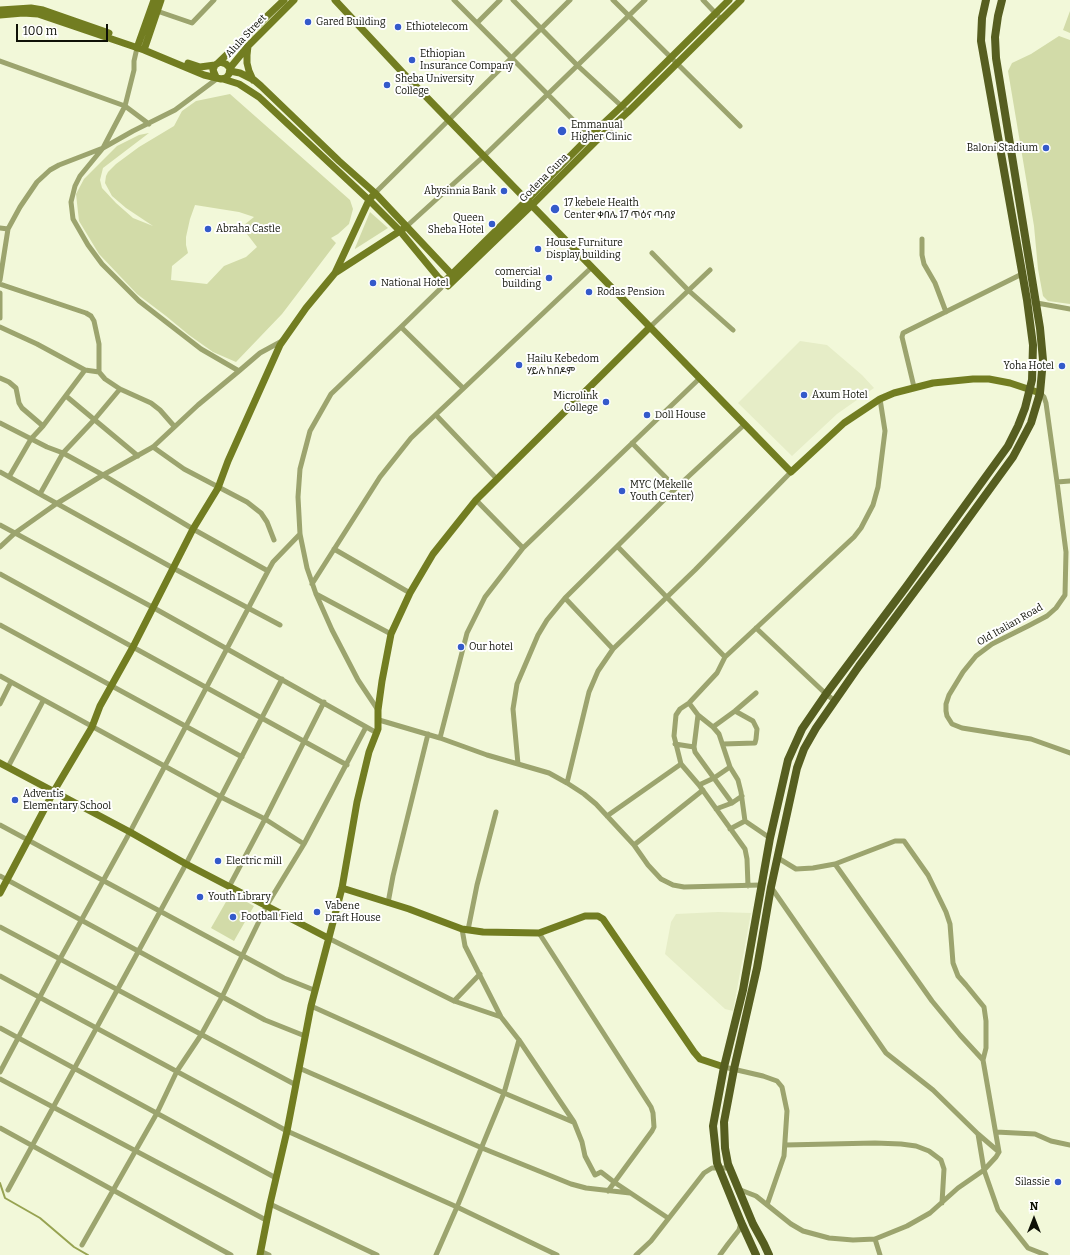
<!DOCTYPE html>
<meta charset="utf-8">
<style>
body{margin:0}
#map{position:relative;width:1070px;height:1255px;overflow:hidden;background:#f2f8d9;font-family:Bitter,serif}
canvas{display:block}
.north{position:absolute;left:1014px;top:1199px;width:40px;height:40px;-webkit-text-stroke:3px #fff;paint-order:stroke;rotate:0deg;font-size:11px;font-weight:700;line-height:16px;text-align:center;color:#0f1107}
.north::after{content:'';display:block;margin:auto;width:14px;height:18px;background:#0f1107;clip-path:polygon(50% 0,100% 100%,50% 72%,0 100%)}
.scale{position:absolute;left:16px;top:24px;width:92px;height:18px;box-sizing:border-box;border:2px solid #0f1107;border-top:0;padding-left:5px;font-size:12px;line-height:14px;white-space:nowrap;color:#0f1107;-webkit-text-stroke:3px #fff;paint-order:stroke}
</style>
<div id="map">
<canvas width="1070" height="1255"></canvas>
<div class="north">N</div>
<div class="scale">100 m</div>
</div>
<script>
const context = document.querySelector('canvas').getContext('2d');
context.lineJoin = 'round';
function paint(path, color) { context.fillStyle = color; context.fill(path, 'evenodd'); }
const toPath = rows => new Path2D(rows.map(r => 'M' + r).join(''));
function trace(path, color, width, dash) { context.strokeStyle = color; context.lineWidth = width; context.lineCap = dash ? 'butt' : 'round'; context.setLineDash(dash || []); context.stroke(path); }
function write(font, color, halo, rows, align = 'center') {
  context.font = font + ' Bitter,"Noto Sans Ethiopic",serif'; context.lineWidth = 4; context.setLineDash([]); context.textBaseline = 'middle'; context.strokeStyle = halo; context.fillStyle = color; for (const [text, x, y, turn = 0] of rows) {
    context.save(); context.translate(x, y); context.rotate((+turn || 0) * Math.PI / 180); context.textAlign = isNaN(turn) ? turn : align; if (halo) context.strokeText(text, 0, 0); context.fillText(text, 0, 0); context.restore();
  }
}
paint(toPath([
 [800,341,827,345,862,375,874,388,837,414,792,456,738,403],
 [718,912,751,913,733,1011,725,1009,665,954,671,922,676,914]
]), '#e6edc7');
paint(toPath([
 [1070,11,1070,33,1063,30],
 [1059,36,1070,40,1070,304,1048,301,1043,296,1038,269,1034,226,1008,71,1012,63,1031,54],
 [230,94,350,200,353,209,349,224,338,234,331,238,336,243,282,314,236,362,213,352,189,335,166,316,137,294,99,254,79,221,76,194,84,179,117,146,139,135,149,133,103,168,100,180,102,188,116,203,133,218,153,226,126,208,112,196,105,183,106,176,108,172,116,164,139,147,174,126,182,111,196,101],
 [195,205,239,212,254,217,244,225,247,234,257,247,246,257,224,266,207,284,171,280,172,266,188,253,186,245,186,237,190,219],
 [370,212,388,228,355,249,355,248],
 [231,893,254,906,234,941,211,928]
]), '#d2dba8');
trace(toPath([
 [0,1183,5,1198,40,1218,74,1247,88,1255]
]), '#97a351', 2);
trace(toPath([
 [454,0,595,142],
 [513,0,578,66,628,112],
 [613,0,740,126],
 [703,0,721,19],
 [157,11,192,23,214,0],
 [477,23,500,0],
 [137,48,134,61,134,70,125,106,103,148,80,176,75,186,71,202,73,219,88,245,102,264,139,301,201,349,239,371],
 [0,61,125,106,149,124],
 [375,193,570,0],
 [407,226,484,156,645,0],
 [0,228,8,229],
 [922,239,922,255,924,264,935,283,946,312],
 [652,253,688,290,733,330],
 [0,280,8,229,20,207,37,182,50,170,59,165,103,148,133,131,175,110,218,78],
 [0,284,86,313,91,316,94,321,99,344,99,372,105,379,120,389,151,403,160,410,174,426],
 [0,293,0,318],
 [1037,303,1070,309],
 [0,327,37,344,85,370,99,372],
 [401,327,463,388],
 [650,327,710,270],
 [0,378,9,382,16,388,19,403,22,408,43,426],
 [914,387,902,337,903,333,1022,274],
 [1040,393,1044,397,1046,403,1057,482,1066,552,1065,595,1056,608,1047,616,1028,626,992,644,976,656,963,672,949,695,946,704,946,711,947,716,952,724,962,728,1031,739,1070,753],
 [66,396,138,456],
 [436,415,497,479],
 [0,423,47,447,63,453,103,475,193,529,268,571],
 [632,443,676,488],
 [153,447,184,469,247,502,261,513,267,522,274,540],
 [0,472,173,568,280,625],
 [9,477,31,439,43,426,85,370],
 [1057,482,1070,481],
 [40,494,63,453,94,420,120,389],
 [476,500,523,548],
 [0,525,154,608,377,733],
 [0,547,15,533,56,504,103,475,153,447,198,405,239,371,260,353,282,341],
 [618,547,725,657],
 [334,549,410,593],
 [0,574,347,765],
 [312,584,380,477,411,438,592,267],
 [316,594,391,634],
 [565,598,613,649],
 [0,625,242,757],
 [756,628,826,694,835,701],
 [0,676,221,797,265,819,304,844],
 [689,703,698,715,713,727,719,734,730,767,738,780,741,792,745,821,770,838],
 [0,704,11,682],
 [378,710,358,680,332,630,316,594,307,568,300,534,298,497,300,469,310,431,331,394,401,327,441,288,444,282],
 [698,715,694,747,695,752,732,803],
 [379,720,440,738,487,755,549,773,567,783,584,794,596,804,634,845,648,865,661,879,673,885,684,887,761,885],
 [713,727,735,711,756,693],
 [440,738,467,633,485,597,523,548,700,378],
 [675,744,694,747],
 [723,744,755,743,756,739,757,729,753,721,735,711],
 [518,764,513,709,517,684,538,635,547,620,565,598,676,488,745,424],
 [8,767,43,701],
 [567,783,589,692,598,671,613,649,695,570,791,472],
 [699,785,714,778,730,767],
 [716,809,732,803,742,796],
 [607,816,681,764],
 [0,825,284,978,314,990],
 [730,829,745,821],
 [634,845,703,790],
 [835,864,895,841,904,841,928,875,946,912,950,924,953,963,958,976,966,985,984,1007,986,1021,986,1048,983,1060],
 [0,876,265,1020,305,1036],
 [230,885,265,819,324,702],
 [748,886,747,859,745,849,699,785,681,764,674,736,676,715,680,709,689,703,717,673,725,657,854,537,861,528,873,505,878,487,885,431,880,399],
 [771,887,886,1053,933,1090,978,1134,999,1152],
 [388,903,393,876,428,734],
 [0,927,296,1085],
 [462,929,465,946,501,1017,519,1040,574,1122,582,1142,585,1156,595,1175,601,1172,614,1182,668,1218],
 [468,930,477,885,496,812],
 [539,933,651,1107,653,1113,654,1127,652,1131,608,1191],
 [328,938,454,1001,501,1017],
 [0,976,287,1131,457,1207,557,1255],
 [454,1001,480,974],
 [311,1006,504,1093,573,1122],
 [0,1028,276,1178],
 [724,1067,763,1076,777,1081,782,1087,787,1111,784,1156,767,1205],
 [299,1068,482,1148,571,1184,586,1188,630,1193],
 [0,1072,60,959,130,832,268,571,273,562,300,534],
 [0,1079,266,1220],
 [0,1128,231,1255],
 [996,1132,1035,1134,1051,1141,1070,1145],
 [978,1134,984,1170,998,1210,1028,1248,1046,1255],
 [785,1145,875,1143,901,1144,916,1146,929,1151,941,1160,944,1169,942,1203],
 [738,1189,756,1196,791,1224,803,1231,829,1238,853,1240,875,1239,907,1226,930,1213,958,1188,984,1170,996,1157,999,1152,983,1060,960,1035,932,1001,835,864,813,868,796,869,778,858],
 [8,1190,186,864,282,679],
 [270,1204,377,1255],
 [875,1239,880,1255],
 [82,1245,157,1113,177,1071,201,1035,222,997,267,905,304,844,366,727],
 [260,1251,269,1255],
 [436,1255,457,1207,504,1093,519,1040],
 [636,1255,651,1241,704,1173,712,1168,730,1168],
 [720,1255,728,1244,739,1230,741,1223]
]), '#9ca46e', 5);
trace(toPath([
 [335,0,404,74,791,472,844,423,880,399,894,393,933,383,973,379,989,379,1010,383,1040,393],
 [0,10,31,8,43,10,109,33],
 [0,15,23,13,38,14,144,50,204,75,221,79,226,78,229,74,230,68,226,64,220,62,215,65,213,70,216,77],
 [248,46,247,55,247,63,249,71,253,80],
 [137,48,154,0],
 [144,50,161,0],
 [188,63,200,67,215,65],
 [218,63,284,0],
 [230,68,248,46,294,0],
 [230,71,240,73,254,80,261,86,339,161,375,193,455,278],
 [223,79,239,84,259,97,369,200,400,231,438,277,448,286,532,205,595,142,628,112,741,0],
 [335,273,403,229],
 [444,282,527,200,589,137,622,106,729,0],
 [0,763,130,832,186,864,328,938],
 [342,888,409,909,462,929,483,932,539,933,585,916,598,916,603,919,694,1052,700,1059,724,1067],
 [0,893,54,791,92,727,100,706,133,647,193,529,218,488,228,461,280,345,306,308,335,273,369,200,375,193],
 [260,1255,270,1204,287,1131,311,1006,342,888,357,802,369,752,378,729,378,710,382,681,391,634,410,593,433,554,476,500,650,327]
]), '#727d21', 7);
trace(toPath([
 [756,1255,741,1222,717,1163,713,1126,724,1067,743,990,770,838,788,760,802,729,826,694,906,587,1008,446,1018,426,1025,408,1032,380,1033,345,1027,300,981,41,982,18,986,0],
 [769,1255,764,1244,753,1224,728,1164,725,1148,724,1122,734,1069,757,968,771,887,797,768,804,749,816,728,859,666,944,552,1013,457,1031,423,1040,393,1043,360,1040,328,996,58,995,37,998,16,1002,0]
]), '#565e20', 8);
for (const [x, y, r, color] of [
 [308,22,4,"#345aca"],
 [398,27,4,"#345aca"],
 [412,60,4,"#345aca"],
 [387,85,4,"#345aca"],
 [562,131,5,"#345aca"],
 [1046,148,4,"#345aca"],
 [504,191,4,"#345aca"],
 [555,209,5,"#345aca"],
 [492,224,4,"#345aca"],
 [208,229,4,"#345aca"],
 [538,249,4,"#345aca"],
 [549,278,4,"#345aca"],
 [373,283,4,"#345aca"],
 [589,292,4,"#345aca"],
 [519,365,4,"#345aca"],
 [1062,366,4,"#345aca"],
 [804,395,4,"#345aca"],
 [606,402,4,"#345aca"],
 [647,415,4,"#345aca"],
 [622,491,4,"#345aca"],
 [461,647,4,"#345aca"],
 [15,800,4,"#345aca"],
 [218,861,4,"#345aca"],
 [200,897,4,"#345aca"],
 [317,912,4,"#345aca"],
 [233,917,4,"#345aca"],
 [1058,1182,4,"#345aca"]
]) { const dot = new Path2D(); dot.arc(x, y, r, 0, 2 * Math.PI); context.fillStyle = color; context.fill(dot); trace(dot, '#fff', 1.5); }
write('10px', '#0f1107', '#fff', [
 ["Gared Building",316,22],
 ["Ethiotelecom",406,27],
 ["Ethiopian",420,54],
 ["Insurance Company",420,66],
 ["Sheba University",395,79],
 ["College",395,91],
 ["Emmanual",571,125],
 ["Higher Clinic",571,137],
 ["Baloni Stadium",1038,148,"right"],
 ["Abysinnia Bank",496,191,"right"],
 ["17 kebele Health",564,203],
 ["Center ቀበሌ 17 ጥዕና ጣብያ",564,215],
 ["Queen",484,218,"right"],
 ["Sheba Hotel",484,230,"right"],
 ["Abraha Castle",216,229],
 ["House Furniture",546,243],
 ["Display building",546,255],
 ["comercial",541,272,"right"],
 ["building",541,284,"right"],
 ["National Hotel",381,283],
 ["Rodas Pension",597,292],
 ["Hailu Kebedom",527,359],
 ["ሃይሉ ከበዶም",527,371],
 ["Yoha Hotel",1054,366,"right"],
 ["Axum Hotel",812,395],
 ["Microlink",598,396,"right"],
 ["College",598,408,"right"],
 ["Doll House",655,415],
 ["MYC (Mekelle",630,485],
 ["Youth Center)",630,497],
 ["Our hotel",469,647],
 ["Adventis",23,794],
 ["Elementary School",23,806],
 ["Electric mill",226,861],
 ["Youth Library",208,897],
 ["Vabene",325,906],
 ["Draft House",325,918],
 ["Football Field",241,917],
 ["Silassie",1050,1182,"right"]
], 'left');
write('10px', '#0f1107', '#fff', [
 ["Alula Street",246,36,-47],
 ["Godena Guna",544,178,-45],
 ["Old Italian Road",1010,625,-30]
]);
</script>
